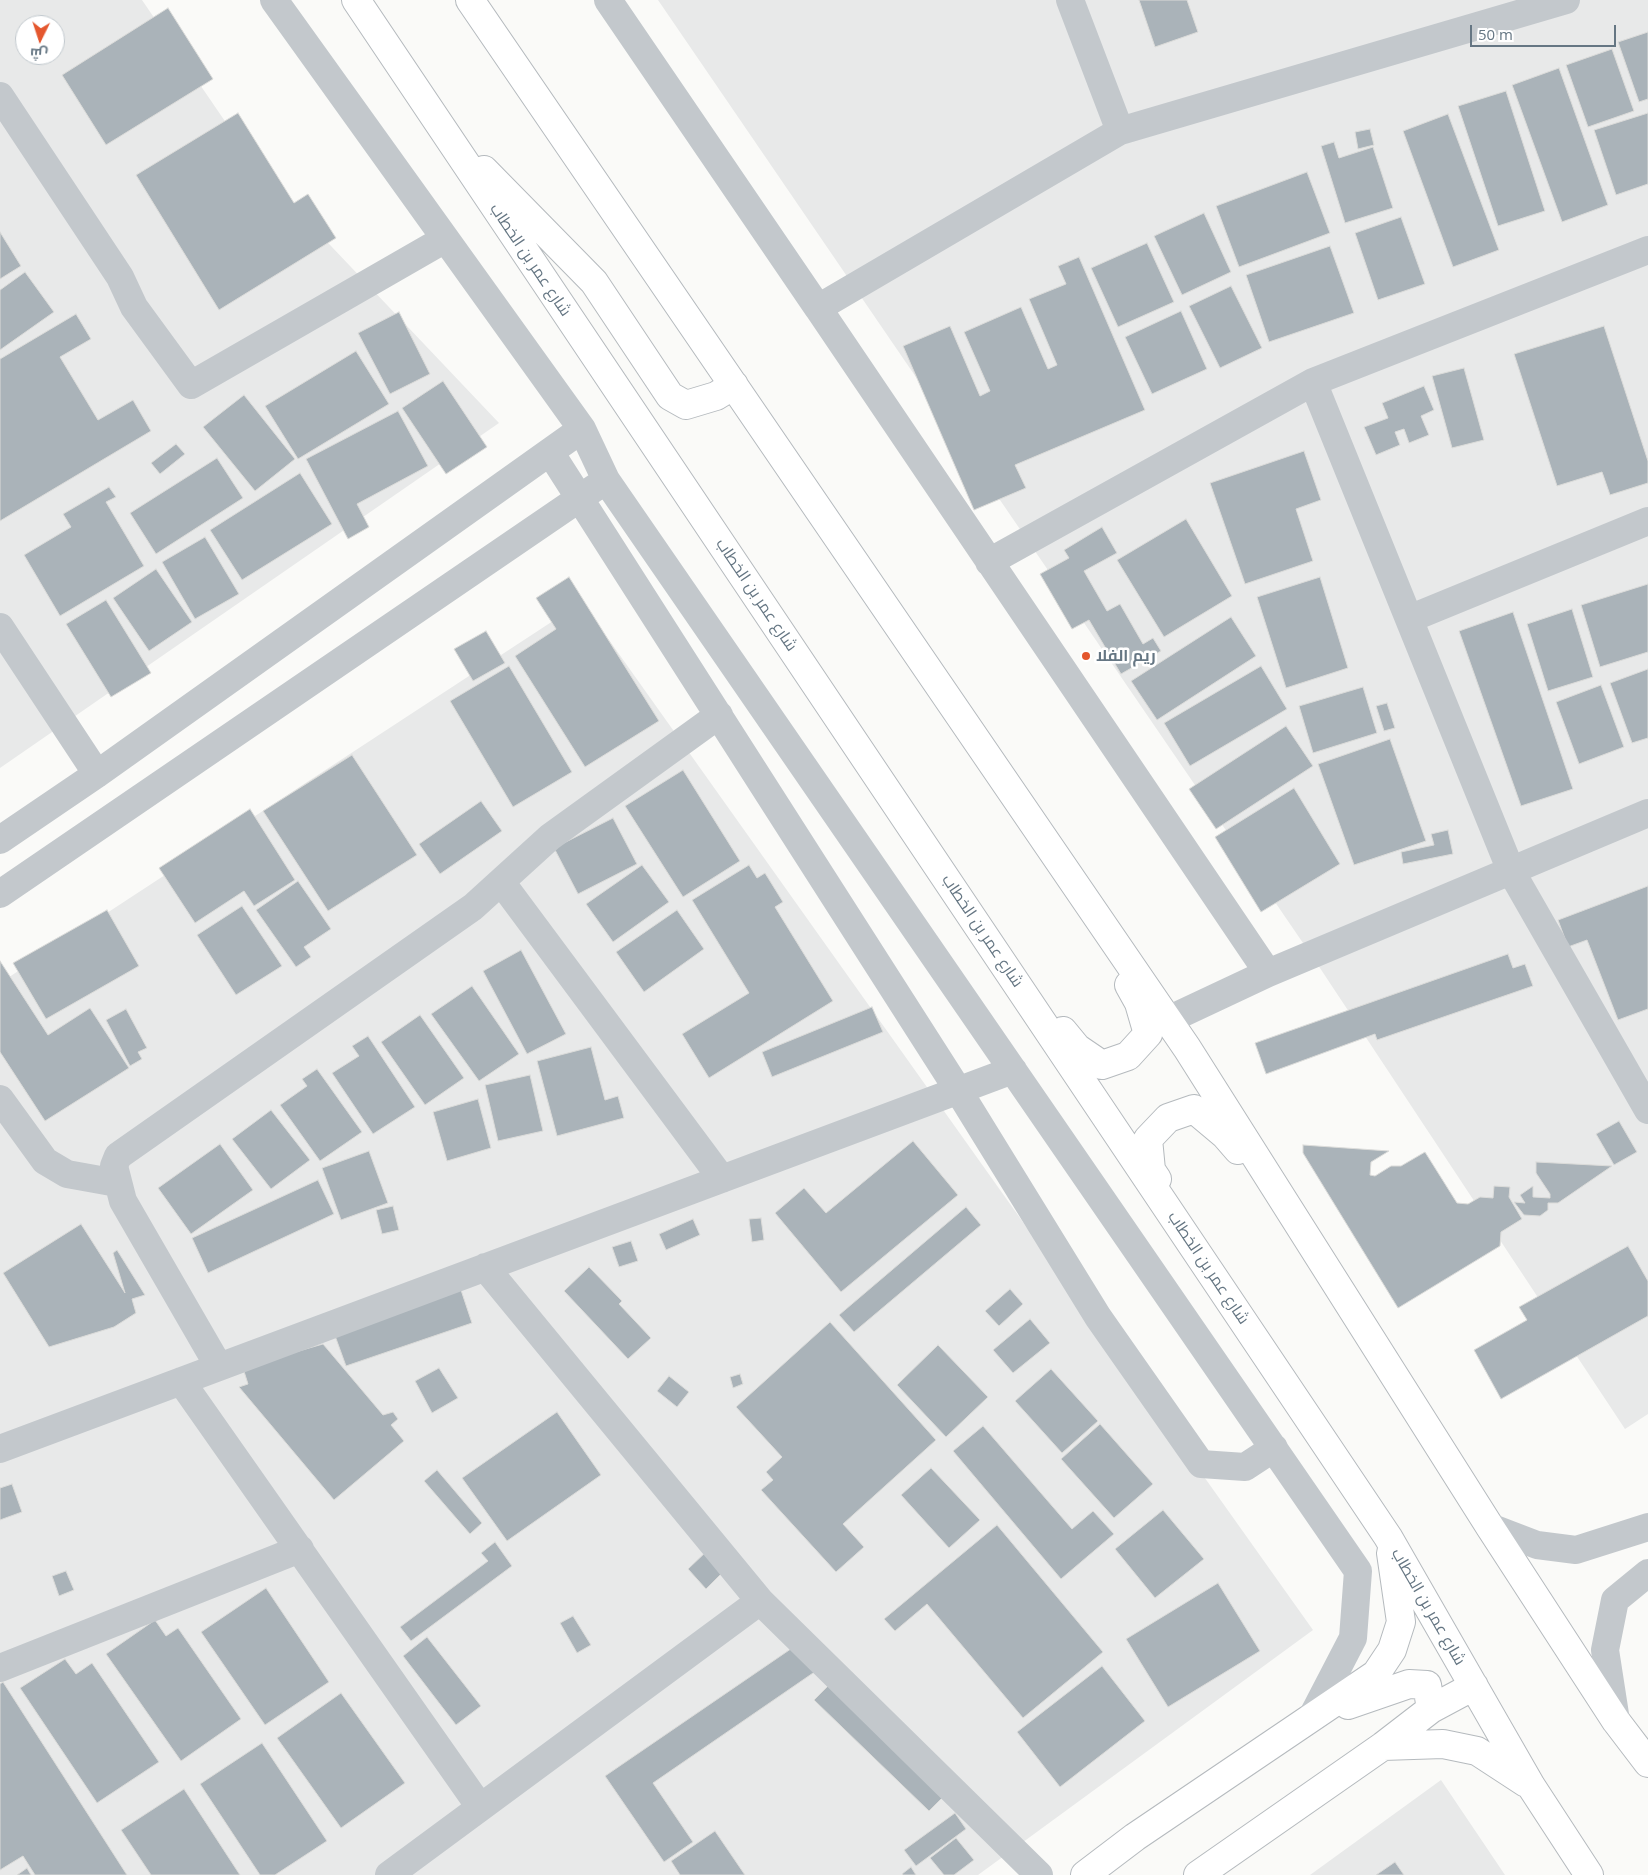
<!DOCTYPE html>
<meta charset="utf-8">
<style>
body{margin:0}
#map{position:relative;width:1648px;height:1875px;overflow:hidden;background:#fafaf8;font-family:"Open Sans",Cairo,sans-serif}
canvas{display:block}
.north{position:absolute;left:15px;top:15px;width:50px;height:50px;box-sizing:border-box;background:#fff;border:1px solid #c1c8cd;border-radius:50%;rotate:184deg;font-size:14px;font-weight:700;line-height:20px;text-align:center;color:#657683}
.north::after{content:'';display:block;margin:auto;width:18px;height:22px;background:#e4572e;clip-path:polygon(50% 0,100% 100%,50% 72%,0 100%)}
.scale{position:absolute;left:1470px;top:25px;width:146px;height:22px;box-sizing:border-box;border:2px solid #657683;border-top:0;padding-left:6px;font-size:15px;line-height:18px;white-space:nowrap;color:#657683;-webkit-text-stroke:4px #fff;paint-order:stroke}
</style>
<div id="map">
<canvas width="1648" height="1875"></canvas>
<div class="north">ش</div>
<div class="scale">50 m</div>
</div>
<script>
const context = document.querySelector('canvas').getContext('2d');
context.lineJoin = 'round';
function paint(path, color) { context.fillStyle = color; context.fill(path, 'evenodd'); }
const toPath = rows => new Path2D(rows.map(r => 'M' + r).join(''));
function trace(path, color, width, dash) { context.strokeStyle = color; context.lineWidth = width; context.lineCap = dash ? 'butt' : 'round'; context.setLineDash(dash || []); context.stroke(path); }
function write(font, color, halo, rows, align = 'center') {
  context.font = font + ' "Open Sans",Cairo,sans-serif'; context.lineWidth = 5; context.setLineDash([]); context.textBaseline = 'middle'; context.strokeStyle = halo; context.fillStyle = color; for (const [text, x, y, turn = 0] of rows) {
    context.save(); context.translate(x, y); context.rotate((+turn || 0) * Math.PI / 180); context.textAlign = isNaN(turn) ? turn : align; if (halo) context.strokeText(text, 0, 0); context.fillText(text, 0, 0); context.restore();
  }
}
paint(toPath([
 [0,0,142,0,257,168,499,423,0,768],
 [25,25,55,25,55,55,25,55],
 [658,0,1648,0,1648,1414,1625,1429,1316,962],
 [582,602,1313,1630,978,1875,0,1875,0,983],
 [1441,1780,1505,1875,1310,1875]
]), '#e8e9e9');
const building = toPath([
 [1139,0,1187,0,1198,32,1155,47,1139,0],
 [168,8,213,79,106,145,62,75,168,8],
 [1648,32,1648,99,1639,102,1618,42,1648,32],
 [1612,49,1634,111,1588,127,1566,65,1612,49],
 [1559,68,1608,205,1562,222,1512,85,1559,68],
 [1506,91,1545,211,1498,226,1458,106,1506,91],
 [238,113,294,203,308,194,336,238,219,310,136,175,238,113],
 [1648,113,1648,184,1616,195,1594,130,1648,113],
 [1448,114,1499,250,1453,267,1403,131,1448,114],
 [1370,129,1374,145,1358,149,1355,132,1370,129],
 [1334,142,1339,158,1373,147,1393,208,1345,223,1321,146,1334,142],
 [1307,172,1330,233,1239,267,1216,206,1307,172],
 [1204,213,1231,272,1182,295,1154,236,1204,213],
 [1401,217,1425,284,1378,300,1355,233,1401,217],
 [0,232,21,266,0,279,0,232],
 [1147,243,1174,302,1118,327,1091,268,1147,243],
 [1330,246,1354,313,1269,342,1246,275,1330,246],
 [1079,257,1145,410,1015,465,1026,488,974,510,903,346,950,326,980,396,990,391,964,332,1021,307,1048,369,1057,365,1029,299,1066,284,1058,266,1079,257],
 [25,272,54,312,0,350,0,290,25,272],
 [1231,286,1262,348,1220,368,1189,306,1231,286],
 [1181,311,1207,369,1152,394,1125,337,1181,311],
 [399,312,430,374,390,394,358,333,399,312],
 [76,314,91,339,60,357,98,420,133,400,151,431,0,521,0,359,76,314],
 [1604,326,1648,461,1648,483,1610,495,1602,472,1557,486,1514,354,1604,326],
 [356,351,389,404,298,459,265,406,356,351],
 [1464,368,1484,440,1452,448,1432,376,1464,368],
 [443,381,487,447,446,474,402,408,443,381],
 [1424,386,1434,410,1421,416,1429,435,1409,443,1404,429,1395,432,1400,445,1376,455,1364,427,1388,418,1382,403,1424,386],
 [244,395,295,459,255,491,203,427,244,395],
 [398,411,428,466,357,504,369,527,348,539,306,459,398,411],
 [176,444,185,454,160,474,151,463,176,444],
 [1304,451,1321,500,1296,509,1313,561,1245,584,1210,483,1304,451],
 [217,458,243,498,156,554,130,513,217,458],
 [300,473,332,524,242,580,210,530,300,473],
 [109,487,116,497,106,502,144,566,60,616,24,555,71,527,63,514,109,487],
 [1186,519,1232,596,1164,637,1117,560,1186,519],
 [1102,527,1117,553,1084,571,1107,611,1120,604,1143,644,1153,638,1161,651,1121,674,1089,620,1072,629,1040,574,1069,558,1064,550,1102,527],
 [205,537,239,594,195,619,162,562,205,537],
 [156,569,192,622,149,651,113,598,156,569],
 [569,577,659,721,585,767,515,656,556,629,536,598,569,577],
 [1320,577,1348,668,1286,688,1257,597,1320,577],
 [1648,584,1648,652,1600,667,1581,605,1648,584],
 [106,600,151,673,111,697,66,624,106,600],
 [1572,609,1593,677,1548,691,1527,624,1572,609],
 [1513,612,1573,789,1521,806,1459,631,1513,612],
 [1231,617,1256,656,1157,720,1131,681,1231,617],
 [486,631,505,663,473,681,454,649,486,631],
 [509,666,572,772,513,807,450,701,509,666],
 [1261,666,1287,709,1190,766,1164,723,1261,666],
 [1648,669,1648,738,1632,743,1610,683,1648,669],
 [1601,685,1624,747,1579,764,1556,702,1601,685],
 [1363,687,1377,733,1313,753,1299,706,1363,687],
 [1387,703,1395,728,1384,731,1376,706,1387,703],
 [1286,726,1313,766,1216,829,1189,789,1286,726],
 [1390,739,1426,841,1354,865,1318,764,1390,739],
 [352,755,417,855,328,911,263,811,352,755],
 [683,770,740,861,683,897,625,806,683,770],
 [1294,788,1340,864,1261,912,1215,837,1294,788],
 [481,801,502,831,440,874,419,844,481,801],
 [250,809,295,880,254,906,244,891,195,923,159,868,250,809],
 [613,818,637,864,578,894,554,848,613,818],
 [1448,830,1453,854,1403,864,1401,852,1434,845,1431,834,1448,830],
 [642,865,669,902,613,942,586,904,642,865],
 [749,865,757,878,765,873,783,902,775,907,833,1001,709,1078,682,1034,749,993,692,900,749,865],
 [298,881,331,929,304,947,311,957,296,967,256,910,298,881],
 [1648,886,1648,1009,1618,1020,1587,940,1568,947,1558,920,1648,886],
 [242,906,282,966,236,995,197,935,242,906],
 [107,910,139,966,46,1019,13,963,107,910],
 [677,910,704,949,644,992,616,952,677,910],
 [521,950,566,1034,527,1054,483,971,521,950],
 [1508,954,1513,968,1525,964,1533,986,1377,1040,1375,1034,1266,1074,1255,1043,1508,954],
 [0,961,48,1035,90,1008,129,1068,45,1121,0,1052,0,961],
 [472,986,519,1054,479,1081,431,1014,472,986],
 [872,1007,883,1032,772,1077,762,1052,872,1007],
 [126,1009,147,1048,138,1052,142,1059,130,1066,106,1020,126,1009],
 [420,1015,464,1078,425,1105,381,1042,420,1015],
 [368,1036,415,1107,373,1134,332,1073,359,1056,352,1046,368,1036],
 [591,1047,605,1100,618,1096,624,1118,557,1136,537,1061,591,1047],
 [317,1069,362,1132,320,1161,280,1105,307,1086,302,1079,317,1069],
 [530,1075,543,1131,498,1141,485,1085,530,1075],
 [478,1099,491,1148,447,1161,433,1112,478,1099],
 [271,1110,310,1160,271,1189,232,1139,271,1110],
 [1619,1121,1637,1152,1614,1165,1596,1134,1619,1121],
 [913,1141,958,1195,841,1292,775,1213,804,1188,826,1213,913,1141],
 [220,1144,253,1190,191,1234,158,1188,220,1144],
 [1303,1145,1389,1151,1371,1162,1370,1175,1375,1176,1391,1166,1401,1166,1425,1152,1457,1203,1468,1204,1480,1197,1493,1198,1494,1186,1510,1187,1509,1197,1522,1219,1501,1232,1500,1246,1398,1308,1303,1153,1303,1145],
 [369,1151,388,1203,341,1220,322,1168,369,1151],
 [1536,1162,1612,1166,1558,1203,1548,1203,1548,1210,1540,1216,1524,1215,1514,1202,1525,1203,1520,1195,1533,1186,1533,1197,1550,1198,1550,1194,1536,1173,1536,1162],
 [318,1180,334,1214,208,1273,192,1238,318,1180],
 [393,1206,399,1230,382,1234,376,1210,393,1206],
 [966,1207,981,1225,854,1332,839,1315,966,1207],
 [761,1218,764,1240,752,1242,749,1219,761,1218],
 [693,1219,700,1235,666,1250,659,1234,693,1219],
 [81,1224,125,1293,113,1253,117,1250,145,1295,132,1299,136,1313,114,1327,49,1347,3,1273,81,1224],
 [631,1241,638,1261,619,1267,612,1247,631,1241],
 [1628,1246,1648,1281,1648,1316,1501,1399,1474,1350,1527,1320,1519,1307,1628,1246],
 [589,1267,622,1301,619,1304,651,1338,628,1359,564,1291,589,1267],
 [1010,1289,1023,1304,999,1326,985,1311,1010,1289],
 [461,1290,472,1323,346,1366,334,1333,461,1290],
 [1030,1319,1050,1343,1013,1373,993,1350,1030,1319],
 [830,1322,936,1440,843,1524,864,1547,836,1572,761,1490,773,1480,766,1472,782,1457,736,1407,830,1322],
 [323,1344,383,1415,393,1412,398,1419,391,1425,404,1441,334,1500,239,1387,248,1384,241,1362,285,1355,323,1344],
 [938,1345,988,1397,946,1437,897,1385,938,1345],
 [439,1368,458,1398,432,1413,415,1381,439,1368],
 [1051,1369,1098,1421,1062,1453,1015,1401,1051,1369],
 [740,1374,743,1384,733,1388,730,1377,740,1374],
 [669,1376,689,1392,677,1407,657,1391,669,1376],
 [557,1412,601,1475,507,1541,462,1478,557,1412],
 [1100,1424,1153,1484,1114,1518,1061,1459,1100,1424],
 [983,1426,1072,1529,1093,1511,1114,1534,1061,1579,953,1451,983,1426],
 [931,1468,980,1520,949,1548,901,1495,931,1468],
 [437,1470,482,1523,470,1534,424,1481,437,1470],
 [12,1484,22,1512,0,1520,0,1488,12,1484],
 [1163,1510,1204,1559,1155,1598,1115,1549,1163,1510],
 [997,1525,1103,1652,1023,1718,927,1604,895,1631,884,1619,997,1525],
 [495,1542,512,1566,411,1641,400,1627,488,1561,481,1553,495,1542],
 [708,1550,726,1569,706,1589,688,1569,708,1550],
 [66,1571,74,1590,59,1596,52,1576,66,1571],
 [1218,1583,1260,1651,1168,1707,1126,1639,1218,1583],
 [266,1588,329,1682,265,1725,201,1632,266,1588],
 [573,1616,591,1645,577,1653,560,1623,573,1616],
 [155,1620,166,1636,178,1628,241,1719,181,1761,106,1654,155,1620],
 [427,1637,481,1706,456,1725,403,1656,427,1637],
 [798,1644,816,1671,653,1783,693,1842,664,1862,605,1776,798,1644],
 [65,1659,76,1674,92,1663,159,1762,97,1803,20,1688,65,1659],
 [1102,1666,1145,1721,1060,1787,1017,1732,1102,1666],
 [3,1682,127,1875,35,1875,23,1856,0,1870,0,1684,3,1682],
 [832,1682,947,1793,929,1811,814,1700,832,1682],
 [341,1693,405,1783,341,1828,277,1738,341,1693],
 [262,1743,327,1841,275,1875,260,1875,200,1784,262,1743],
 [184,1789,240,1875,151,1875,121,1830,184,1789],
 [955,1813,966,1829,916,1866,904,1850,955,1813],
 [715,1831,745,1875,680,1875,671,1861,715,1831],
 [956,1838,974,1860,954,1875,944,1875,930,1858,956,1838],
 [1395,1862,1404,1875,1376,1875,1395,1862],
 [911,1867,916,1875,903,1875,902,1874,911,1867],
 [27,1868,31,1875,17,1875,27,1868]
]);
paint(building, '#aab3b9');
trace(building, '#dcdcda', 1);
const major = toPath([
 [356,0,1388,1537,1531,1786,1589,1875],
 [470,0,1187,1048,1490,1527,1616,1721,1648,1763],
 [484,170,594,282,670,396,686,405,716,396,734,385],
 [1063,1031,1077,1048,1102,1065,1128,1056,1148,1034,1139,1003,1129,985],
 [1157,1179,1151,1170,1148,1139,1168,1118,1194,1109,1225,1135,1238,1150],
 [1431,1709,1474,1686],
 [1383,1746,1443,1744,1477,1751,1526,1783],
 [1085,1875,1135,1837,1376,1674,1392,1650,1401,1622,1391,1553],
 [1198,1875,1383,1746,1431,1709,1427,1685,1409,1684,1348,1705]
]);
trace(major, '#b5babe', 30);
trace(toPath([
 [274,0,582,429,606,480,1358,1571,1353,1638,1312,1717],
 [608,0,818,308,1120,131],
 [1070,0,1120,131,1566,0],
 [0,96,120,277,134,307,191,385,445,239],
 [818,308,1268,973],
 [1313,382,1511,871,1648,1110],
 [550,452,958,1090,1098,1317,1201,1464,1245,1467,1274,1448],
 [989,562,1313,382,1648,250],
 [1409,619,1648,521],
 [0,627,97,774],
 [0,840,97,774,582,429],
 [502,883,722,1179],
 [0,894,596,487],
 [1168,1020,1268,973,1648,813],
 [0,1099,45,1161,67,1174,117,1183],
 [485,1267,760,1601,1039,1875],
 [219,1367,123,1201,114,1166,118,1156,473,907,550,837,719,715],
 [181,1381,480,1807],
 [0,1449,1013,1070],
 [1490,1527,1537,1545,1576,1550,1648,1527],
 [0,1668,300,1549],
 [1616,1721,1605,1650,1615,1600,1648,1573],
 [389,1875,760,1601]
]), '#c3c8cc', 28);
trace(major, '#fff', 28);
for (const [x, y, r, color] of [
 [1086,656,5,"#e4572e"]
]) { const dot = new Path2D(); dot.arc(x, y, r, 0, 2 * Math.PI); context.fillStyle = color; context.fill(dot); trace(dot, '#fff', 2); }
write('16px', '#657683', '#fff', [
 ["شارع عمر بن الخطاب",530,260,56],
 ["شارع عمر بن الخطاب",756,595,56],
 ["شارع عمر بن الخطاب",982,931,56],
 ["شارع عمر بن الخطاب",1208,1268,56],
 ["شارع عمر بن الخطاب",1428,1607,60]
]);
write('bold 16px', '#657683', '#fff', [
 ["ريم الفلا",1096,656]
], 'left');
</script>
